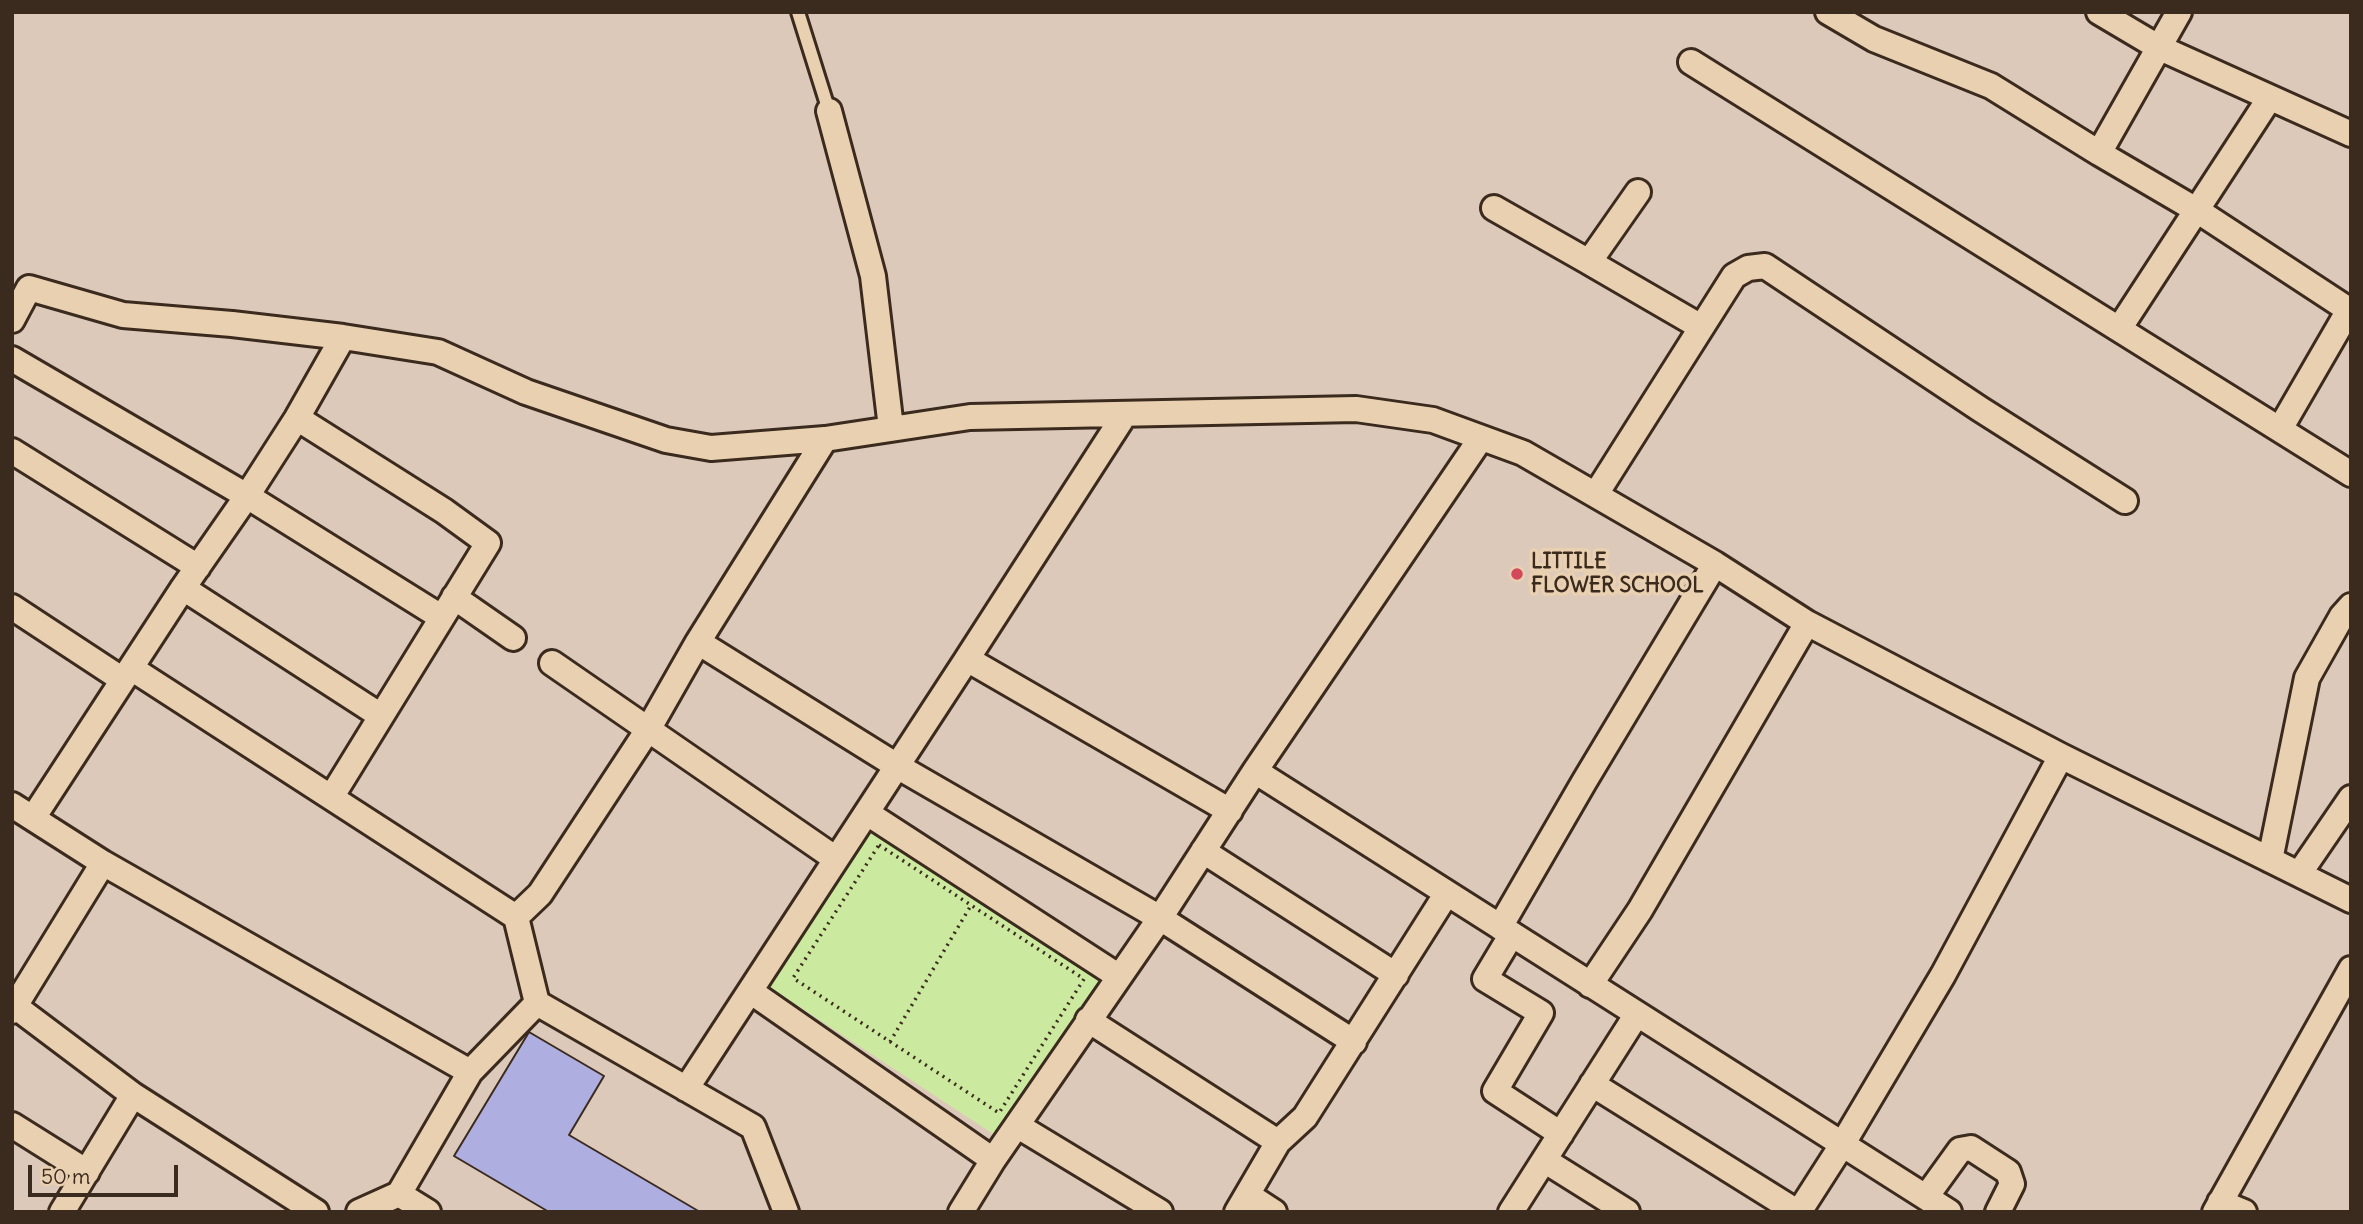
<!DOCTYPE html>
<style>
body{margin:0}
#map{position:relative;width:2363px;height:1224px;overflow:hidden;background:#ddc9ba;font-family:Delius,sans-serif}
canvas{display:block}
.frame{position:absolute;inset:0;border:14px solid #3b2a1e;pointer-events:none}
.scale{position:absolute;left:28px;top:1165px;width:150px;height:32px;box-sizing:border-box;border:4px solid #3b2a1e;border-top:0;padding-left:9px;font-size:21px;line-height:24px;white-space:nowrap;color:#3b2a1e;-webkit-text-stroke:5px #e9d0b1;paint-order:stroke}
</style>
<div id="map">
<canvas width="2363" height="1224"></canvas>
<div class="frame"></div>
<div class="scale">50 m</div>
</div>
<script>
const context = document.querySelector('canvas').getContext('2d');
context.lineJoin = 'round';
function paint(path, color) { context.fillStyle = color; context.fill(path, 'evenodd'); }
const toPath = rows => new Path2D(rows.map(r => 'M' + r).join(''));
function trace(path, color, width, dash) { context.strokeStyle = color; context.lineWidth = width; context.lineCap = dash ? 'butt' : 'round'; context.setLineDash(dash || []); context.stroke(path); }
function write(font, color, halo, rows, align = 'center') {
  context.font = font + ' Delius,sans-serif'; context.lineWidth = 7; context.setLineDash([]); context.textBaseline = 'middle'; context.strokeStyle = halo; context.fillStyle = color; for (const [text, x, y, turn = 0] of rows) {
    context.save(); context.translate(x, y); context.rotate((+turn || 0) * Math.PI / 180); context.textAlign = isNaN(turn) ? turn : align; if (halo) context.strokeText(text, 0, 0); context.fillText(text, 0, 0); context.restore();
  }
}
paint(toPath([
 [871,827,1109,979,1001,1139,766,985]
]), '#cce9a0');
const building = toPath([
 [529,1032,604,1076,569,1135,700,1212,549,1212,454,1156,529,1032]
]);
paint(building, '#aeafe0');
trace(building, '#3b2a1e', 2);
const service = toPath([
 [798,12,829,111]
]);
const minor = toPath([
 [1828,12,1874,39,1991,86,2099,153,2198,211,2349,310],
 [2099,12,2158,47,2351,134],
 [1691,62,2351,474],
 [829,111,873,276,891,428],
 [2099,153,2179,12],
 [1638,192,1589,262,1701,327],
 [1494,208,1589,262],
 [12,320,29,288,123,315,232,324,343,337,438,352,526,392,666,440,711,448,825,439,970,417,1356,409,1433,420,1523,453,1715,564,1807,623,2061,756,2351,900],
 [2119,329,2269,99],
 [12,359,247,496,441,617],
 [1125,414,967,659,1230,811],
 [297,418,444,511,488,543,332,796],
 [2280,429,2349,310,2351,311],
 [12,451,198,567],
 [1596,494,1734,276,1748,268,1765,266,1980,409,2125,501],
 [183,588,381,716],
 [454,597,513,638],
 [12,607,123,680],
 [698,642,897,766,1160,918,1354,1042],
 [552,663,836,859],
 [131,668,516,917,537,1003,753,1127,786,1212],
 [1255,771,1949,1212],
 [12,805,103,863,470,1072,399,1194],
 [867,813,1118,976],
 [33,818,183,588,247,496,297,418,343,337],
 [1203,851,1396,975],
 [2270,860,2307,678,2342,616,2351,606],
 [2299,874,2351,798],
 [516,917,540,894,649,728,698,642,825,439],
 [1500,927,1584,782,1715,564],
 [1512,934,1485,979,1541,1013,1495,1091,1561,1134],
 [1590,985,1640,910,1807,623],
 [750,991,993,1160],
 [12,1004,133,1095,316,1212],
 [12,1011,103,863],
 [1088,1020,1278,1142],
 [470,1072,537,1003],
 [1592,1084,1797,1212],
 [686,1089,967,659],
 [12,1125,87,1172],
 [1018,1126,1160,1212],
 [1544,1160,1627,1212],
 [1248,1195,1274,1212],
 [1926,1197,1960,1150,1971,1148,2008,1172,2012,1184,1998,1212],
 [2220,1202,2244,1212],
 [62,1212,133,1095],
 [359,1212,399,1194,428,1212],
 [961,1212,993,1160,1160,918,1255,771,1481,438],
 [1237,1212,1278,1142,1305,1117,1447,893],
 [1511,1212,1637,1014],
 [1799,1212,1842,1145,1943,975,2061,756],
 [2215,1212,2351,969]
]);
trace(service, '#3b2a1e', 18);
trace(minor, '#3b2a1e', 30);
trace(toPath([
 [879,845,1084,979,999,1113,793,978,879,845],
 [890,1042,970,907]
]), '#3b2a1e', 3.5, [2, 5]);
trace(service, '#e9d0b1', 12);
trace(minor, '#e9d0b1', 24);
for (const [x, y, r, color] of [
 [1517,574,7,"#d1495b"]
]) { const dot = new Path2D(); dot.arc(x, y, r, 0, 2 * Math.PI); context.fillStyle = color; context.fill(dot); trace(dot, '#e9d0b1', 2.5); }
write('bold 21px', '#3b2a1e', '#e9d0b1', [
 ["LITTILE",1531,562],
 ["FLOWER SCHOOL",1531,586]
], 'left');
</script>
